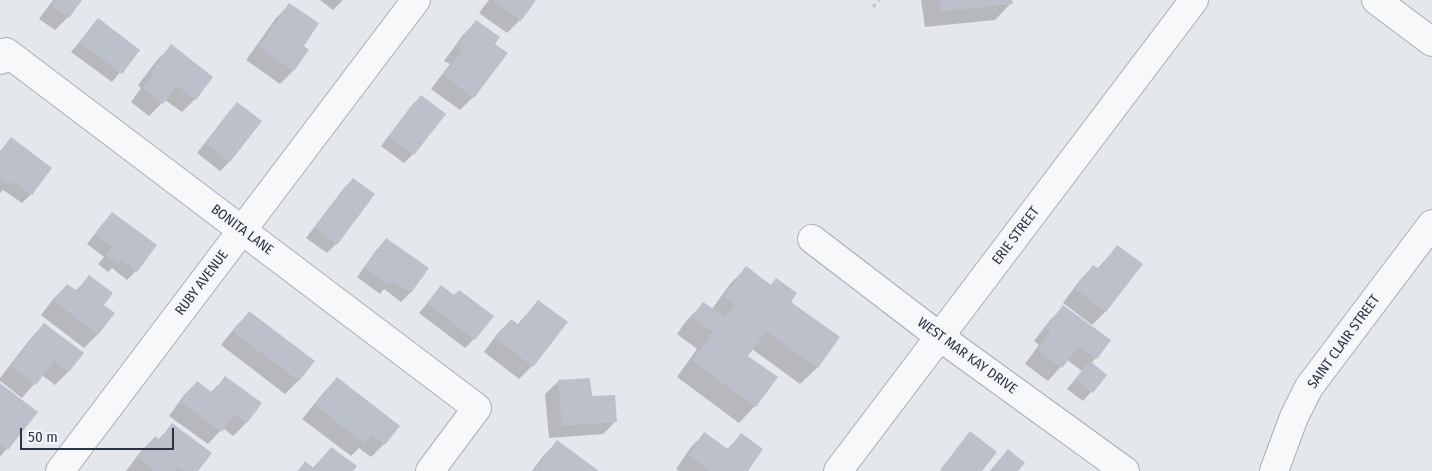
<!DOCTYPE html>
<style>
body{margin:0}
#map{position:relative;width:1432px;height:471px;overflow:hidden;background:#e4e7ec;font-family:"Fira Sans Condensed",sans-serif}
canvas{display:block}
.scale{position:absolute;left:20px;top:428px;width:154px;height:22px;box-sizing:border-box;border:2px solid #2b3445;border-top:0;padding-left:6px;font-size:15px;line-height:18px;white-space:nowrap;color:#2b3445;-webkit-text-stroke:4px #f4f6f9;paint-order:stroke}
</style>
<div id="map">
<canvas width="1432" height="471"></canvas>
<div class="scale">50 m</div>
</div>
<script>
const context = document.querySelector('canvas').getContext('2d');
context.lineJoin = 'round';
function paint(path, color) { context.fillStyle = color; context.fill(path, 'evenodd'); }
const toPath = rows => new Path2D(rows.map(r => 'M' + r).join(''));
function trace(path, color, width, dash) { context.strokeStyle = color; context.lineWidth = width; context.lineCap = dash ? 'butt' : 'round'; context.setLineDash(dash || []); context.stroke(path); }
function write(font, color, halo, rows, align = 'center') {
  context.font = font + ' "Fira Sans Condensed",sans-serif'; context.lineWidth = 4.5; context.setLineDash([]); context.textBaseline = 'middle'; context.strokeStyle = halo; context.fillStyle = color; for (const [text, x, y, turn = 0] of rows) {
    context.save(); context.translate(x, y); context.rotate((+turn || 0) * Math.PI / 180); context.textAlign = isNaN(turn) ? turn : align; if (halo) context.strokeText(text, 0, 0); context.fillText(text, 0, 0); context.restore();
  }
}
paint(toPath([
 [53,0,80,0,68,17,55,30,39,19],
 [320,0,343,0,333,10],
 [489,0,535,0,520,20,507,33,479,13],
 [921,0,1011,0,1011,3,995,20,925,27],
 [290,4,302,47,307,50,293,71,280,84,246,60,276,18],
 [98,20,138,50,112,82,71,52],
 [476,22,493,44,506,53,473,97,460,110,431,89,450,64,444,61,463,35],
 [172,46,212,77,195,99,182,112,165,100,149,116,131,102,141,88,138,85,158,59],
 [421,96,413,154,404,163,381,146,412,105],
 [237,104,229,162,220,171,197,153,228,113],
 [11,139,50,168,31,194,22,203,3,190,0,193,0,151],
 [353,179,336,244,327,253,306,238,344,188],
 [112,214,136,271,127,280,112,268,108,272,98,264,104,257,87,244,103,223],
 [386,240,427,268,410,293,401,302,384,289,380,294,357,277,377,249],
 [1117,247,1141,264,1105,312,1092,325,1063,303,1080,280,1093,266,1097,269],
 [746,268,838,338,817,368,800,384,752,349,747,356,755,406,739,423,677,377,697,349,677,334,687,320,704,303,712,309,730,284],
 [89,277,102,305,113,313,97,335,84,348,41,315,54,298,67,285,75,291],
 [441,287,474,339,465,348,419,313],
 [538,301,532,366,519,379,484,352,498,333,511,320,517,325],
 [1063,307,1096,358,1091,363,1106,375,1083,401,1067,389,1082,371,1067,360,1048,381,1025,364,1039,345,1034,341,1050,320],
 [249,313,313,361,298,381,285,394,221,345,236,326],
 [44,324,68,372,55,385,42,375,22,398,0,381,0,378,31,338],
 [225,378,260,403,246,423,233,436,223,428,208,444,169,416,184,395,197,382,211,392],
 [337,378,384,444,371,457,359,448,351,456,302,419,324,392],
 [559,381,590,397,616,421,603,434,549,438,545,394],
 [0,385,36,412,0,457],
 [172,425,197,471,126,471,142,450,155,437,158,440],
 [704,434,726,450,741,435,746,471,679,471,676,469,691,447],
 [557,442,597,471,532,471,544,455],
 [331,448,352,471,297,471,305,463,312,469],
 [1008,451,1017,471,990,471,999,460]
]), '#0003');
paint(toPath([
 [56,0,82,0,69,18,52,6],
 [493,0,536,0,521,21],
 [939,0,1012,0,1013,4,941,11],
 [289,3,319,23,304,46,309,50,294,71,259,47],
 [98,18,140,50,122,74,79,42],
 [476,20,500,37,495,44,508,53,474,98,443,75,462,51,456,47],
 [171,44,213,77,196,100,177,86,163,104,143,88,153,74,151,72],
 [421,95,446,114,414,155,389,136],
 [237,102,262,121,230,162,205,143],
 [11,137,52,168,32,195,13,181,9,185,0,178,0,152],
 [353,178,375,194,337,245,315,228],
 [112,212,157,245,137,272,121,260,118,264,106,255,112,247,95,235],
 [386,238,429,268,411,293,393,281,390,285,365,268],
 [1117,245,1143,264,1106,312,1075,289,1093,265,1099,269],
 [746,266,771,285,776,278,797,293,791,302,840,337,818,368,766,331,748,356,778,377,756,407,692,361,713,332,692,317,703,302,725,317,734,304,724,297],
 [89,275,113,293,104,305,115,313,98,335,54,301,67,284,77,291],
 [441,285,454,295,459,290,494,316,475,340,427,303],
 [538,300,568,322,533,367,496,338,511,319,519,325],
 [1063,305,1111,340,1097,359,1079,346,1062,368,1038,350,1051,332,1046,328],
 [249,311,315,361,299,381,233,332],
 [44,323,84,353,69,372,54,361,36,385,11,366],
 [1090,361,1107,375,1093,393,1075,379],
 [225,376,262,403,247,423,234,414,222,432,181,402,197,381,213,393],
 [337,377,400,426,385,445,372,435,365,444,315,405],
 [590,378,592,396,615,395,617,422,562,426,558,380],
 [0,383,38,412,8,450,0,444],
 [172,423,212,453,198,471,184,471,178,467,175,471,155,471,138,458,155,436,160,440],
 [970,431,997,452,982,471,942,471,940,470],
 [704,432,729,450,741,433,763,449,748,471,711,471,688,455],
 [557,440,599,471,534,471],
 [331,447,357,466,353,471,298,471,305,461,315,469],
 [1008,449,1025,463,1018,471,998,471,993,468]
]), '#bbc0ca');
const minor = toPath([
 [1376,0,1432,42],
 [0,60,6,52,477,408,430,471],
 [812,239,940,337,1125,471],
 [60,471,416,0],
 [838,471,1194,0],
 [1274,471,1294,417,1309,387,1432,224]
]);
trace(minor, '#a9aeb7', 30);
trace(toPath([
 [873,7,879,0]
]), '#c2c5cb', 3, [4, 4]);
trace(minor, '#f7f8fa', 28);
write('14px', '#2b3445', '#f4f6f9', [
 ["BONITA LANE",242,230,37],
 ["ERIE STREET",1016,236,-53],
 ["RUBY AVENUE",202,283,-53],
 ["SAINT CLAIR STREET",1344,342,-54],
 ["WEST MAR KAY DRIVE",967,356,36]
]);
</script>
